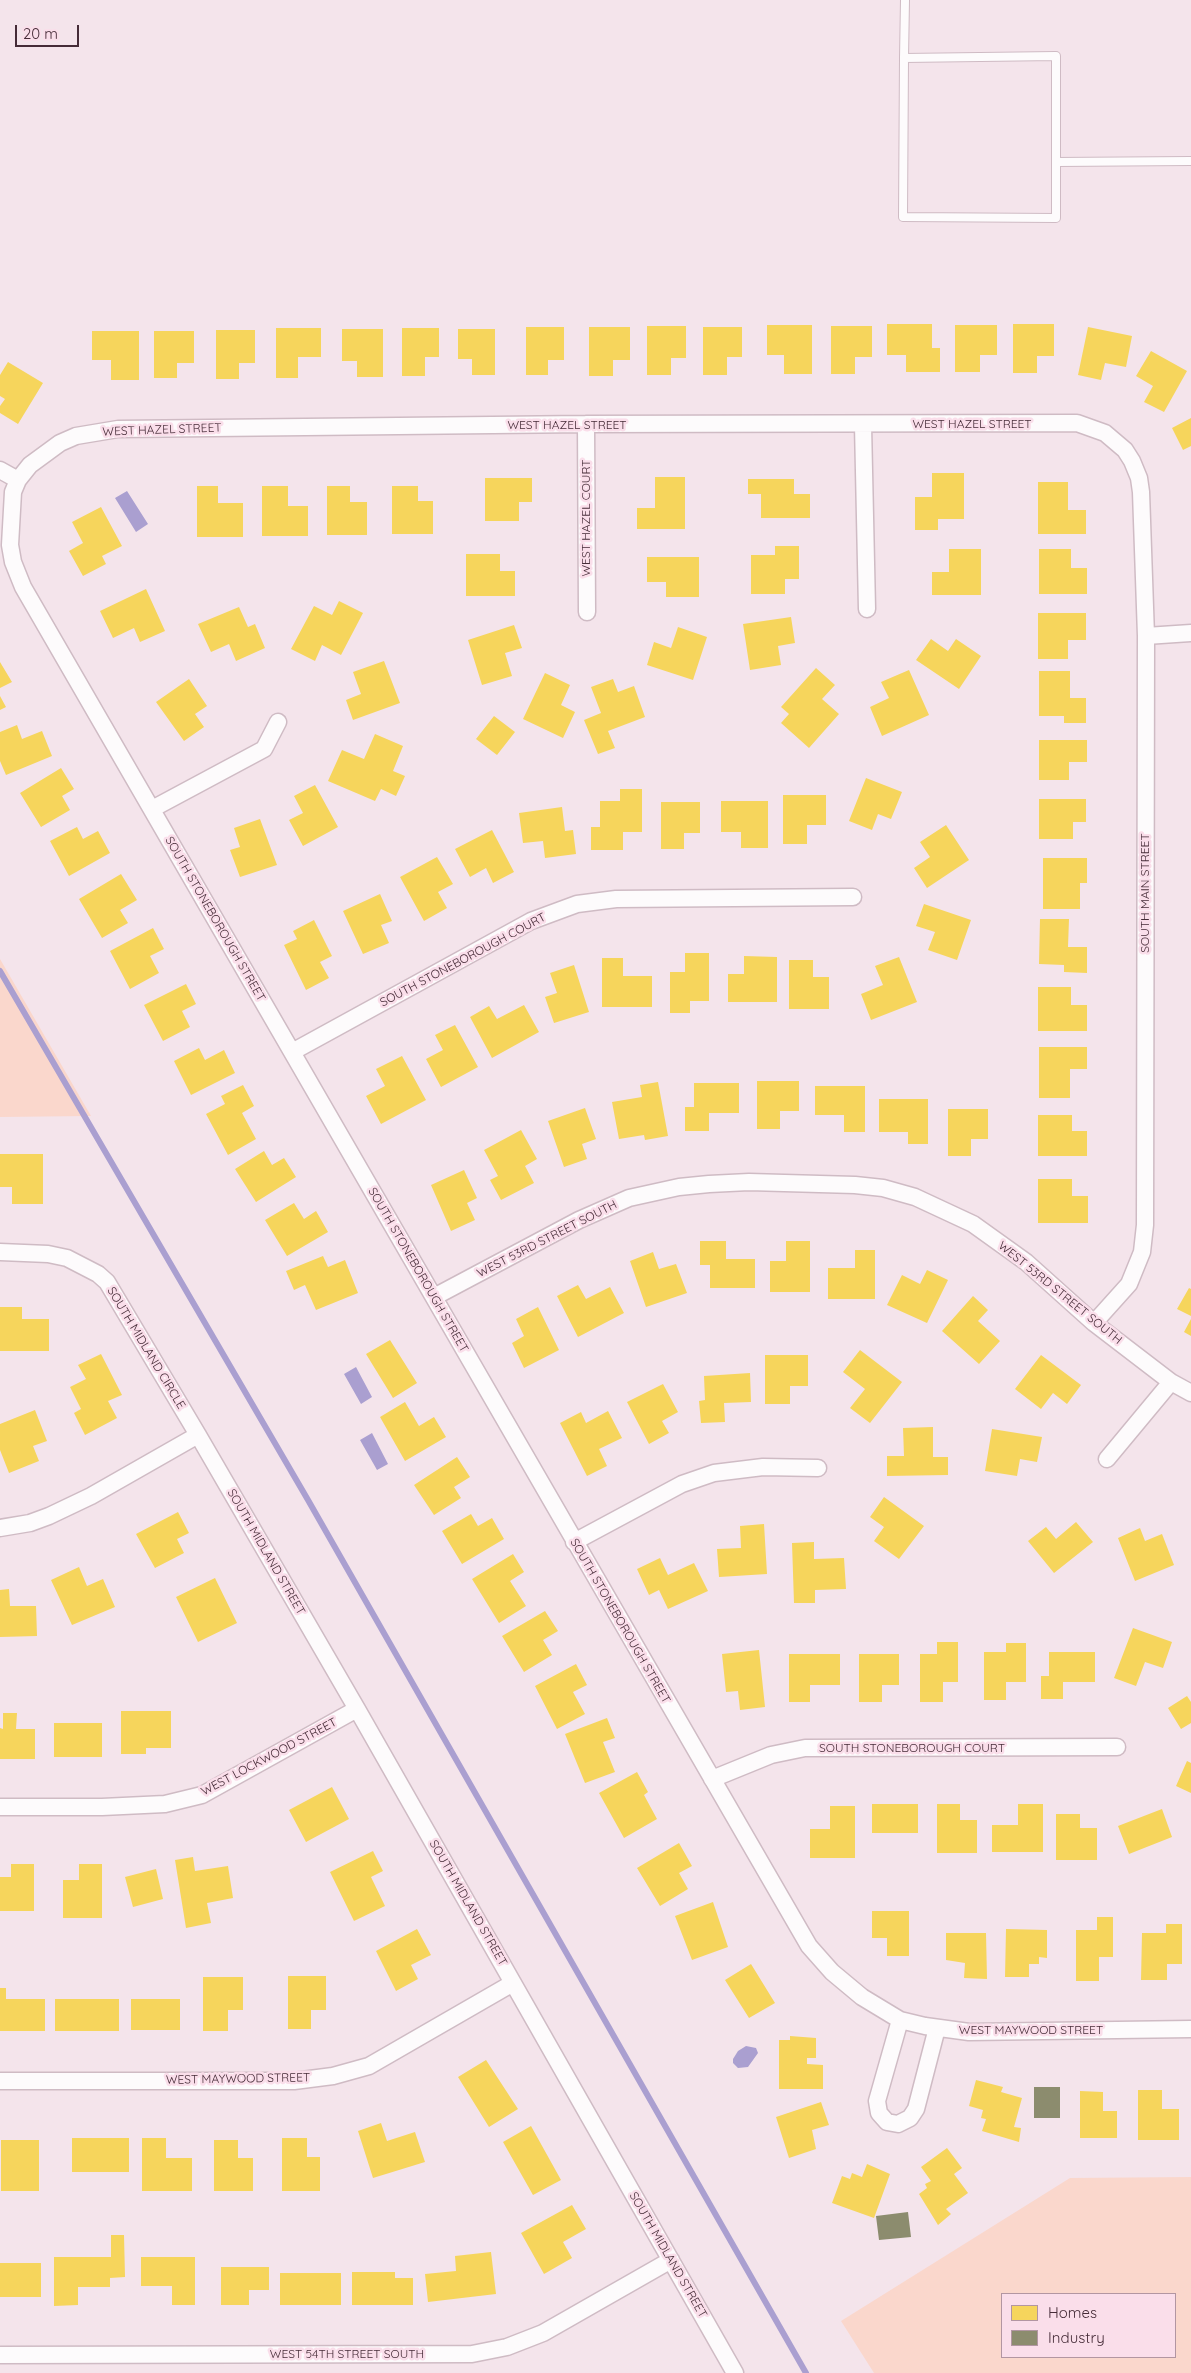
<!DOCTYPE html>
<style>
body{margin:0}
#map{position:relative;width:1191px;height:2373px;overflow:hidden;background:#f4e4eb;font-family:Quicksand,sans-serif}
canvas{display:block}
.legend{position:absolute;left:1001px;top:2293px;width:175px;height:65px;box-sizing:border-box;background:#fadeea;border:1px solid #b296a2;margin:0;padding:6px 9px;list-style:none;font-size:15px;color:#452b37}
.legend li{display:flex;align-items:center;gap:10px;height:25px}
.legend b{width:25px;border:1px solid #b296a2}
.scale{position:absolute;left:15px;top:25px;width:64px;height:22px;box-sizing:border-box;border:2px solid #452b37;border-top:0;padding-left:6px;font-size:15px;line-height:18px;white-space:nowrap;color:#452b37;-webkit-text-stroke:4px #fadeea;paint-order:stroke}
</style>
<div id="map">
<canvas width="1191" height="2373"></canvas>
<ul class="legend">
<li><b style="height:14px;background:#f6d55c"></b>Homes</li>
<li><b style="height:14px;background:#8c8c6e"></b>Industry</li>
</ul>
<div class="scale">20 m</div>
</div>
<script>
const context = document.querySelector('canvas').getContext('2d');
context.lineJoin = 'round';
function paint(path, color) { context.fillStyle = color; context.fill(path, 'evenodd'); }
const toPath = rows => new Path2D(rows.map(r => 'M' + r).join(''));
function trace(path, color, width, dash) { context.strokeStyle = color; context.lineWidth = width; context.lineCap = dash ? 'butt' : 'round'; context.setLineDash(dash || []); context.stroke(path); }
function write(font, color, halo, rows, align = 'center') {
  context.font = font + ' Quicksand,sans-serif'; context.lineWidth = 5; context.setLineDash([]); context.textBaseline = 'middle'; context.strokeStyle = halo; context.fillStyle = color; for (const [text, x, y, turn = 0] of rows) {
    context.save(); context.translate(x, y); context.rotate((+turn || 0) * Math.PI / 180); context.textAlign = isNaN(turn) ? turn : align; if (halo) context.strokeText(text, 0, 0); context.fillText(text, 0, 0); context.restore();
  }
}
paint(toPath([
 [0,959,91,1116,0,1117],
 [1191,2177,1191,2373,874,2373,841,2321,1070,2178],
 [1175,2294,1175,2357,1002,2357,1002,2294]
]), '#fad7cc');
paint(toPath([
 [127,491,148,524,136,532,115,498],
 [356,1367,372,1397,361,1404,344,1374],
 [372,1433,388,1464,377,1470,360,1440],
 [746,2046,756,2048,758,2053,748,2067,738,2068,733,2063,733,2059,738,2051]
]), '#aa9fd0');
paint(toPath([
 [887,324,932,324,932,348,940,348,940,372,906,372,906,355,887,355],
 [1013,324,1054,324,1054,356,1037,356,1037,373,1013,373],
 [767,325,812,325,812,374,784,374,784,355,767,355],
 [955,325,997,325,997,355,980,355,980,372,955,372],
 [647,326,686,326,686,358,671,358,671,375,647,375],
 [831,326,872,326,872,357,855,357,855,374,831,374],
 [526,327,564,327,564,360,548,360,548,375,526,375],
 [589,327,630,327,630,360,613,360,613,376,589,376],
 [703,327,742,327,742,357,727,357,727,375,703,375],
 [1088,327,1132,336,1126,367,1105,363,1101,380,1078,375],
 [276,328,321,328,321,357,298,357,298,378,276,378],
 [402,328,439,328,439,357,425,357,425,376,402,376],
 [342,329,383,329,383,377,357,377,357,361,342,361],
 [458,329,495,329,495,375,472,375,472,359,458,359],
 [216,330,255,330,255,363,239,363,239,379,216,379],
 [92,331,139,331,139,380,111,380,111,360,92,360],
 [154,331,194,331,194,363,177,363,177,378,154,378],
 [1151,351,1187,371,1164,412,1144,402,1153,386,1136,376],
 [8,362,43,383,18,424,0,413,0,406,5,399,0,396,0,375],
 [1191,418,1191,446,1183,450,1172,428],
 [932,473,964,473,964,519,938,519,938,530,915,530,915,497,932,497],
 [655,477,685,477,685,529,637,529,637,508,655,508],
 [485,478,532,478,532,502,519,502,519,521,485,521],
 [748,479,794,479,794,494,810,494,810,518,761,518,761,494,748,494],
 [1038,482,1068,482,1068,510,1086,510,1086,534,1038,534],
 [197,486,218,486,218,503,243,503,243,537,197,537],
 [262,486,288,486,288,506,308,506,308,536,262,536],
 [327,486,350,486,350,502,367,502,367,535,327,535],
 [392,486,418,486,418,501,433,501,433,534,392,534],
 [101,507,122,546,102,556,106,564,83,576,69,551,83,543,72,522],
 [775,546,799,546,799,579,785,579,785,594,751,594,751,555,775,555],
 [949,549,981,549,981,595,932,595,932,572,949,572],
 [1039,549,1071,549,1071,568,1087,568,1087,594,1039,594],
 [466,554,500,554,500,571,515,571,515,596,466,596],
 [647,557,699,557,699,597,666,597,666,582,647,582],
 [146,589,165,631,140,642,134,628,113,638,100,611],
 [339,601,363,613,341,655,322,645,315,661,291,649,314,606,332,615],
 [239,607,248,627,255,624,265,648,236,661,229,644,211,652,198,624],
 [1038,613,1086,613,1086,640,1068,640,1068,659,1038,659],
 [791,617,795,643,778,646,781,665,750,670,743,624],
 [514,625,522,648,505,653,512,676,482,685,468,640],
 [678,627,707,637,693,680,647,665,654,642,671,648],
 [931,639,948,651,956,639,981,656,959,689,916,660],
 [384,661,400,703,353,720,346,700,361,694,353,672],
 [0,662,12,682,0,688],
 [816,668,835,685,822,699,839,714,809,748,781,723,789,714,781,707],
 [909,670,929,715,882,736,870,707,889,698,881,682],
 [1039,671,1070,671,1070,698,1086,698,1086,723,1064,723,1064,716,1039,716],
 [545,673,570,685,561,705,575,712,563,738,523,719],
 [189,679,207,706,195,714,204,727,184,741,156,702],
 [613,679,618,692,634,686,645,717,608,731,615,748,598,754,584,720,601,713,591,687],
 [0,696,6,707,0,710],
 [494,716,515,732,497,755,476,739],
 [17,725,22,739,42,731,52,756,6,775,0,761,0,732],
 [375,734,403,746,393,771,405,776,396,796,381,789,375,801,328,781,342,750,364,759],
 [1039,740,1087,740,1087,762,1069,762,1069,780,1039,780],
 [61,768,74,789,62,796,70,810,41,827,20,793],
 [866,778,902,792,891,819,878,814,872,830,849,821],
 [315,785,338,827,303,846,289,820,303,813,294,796],
 [620,789,642,789,642,832,623,832,623,850,591,850,591,827,600,827,600,801,620,801],
 [783,795,826,795,826,825,807,825,807,844,783,844],
 [1039,799,1086,799,1086,822,1073,822,1073,839,1039,839],
 [721,801,768,801,768,848,741,848,741,832,721,832],
 [661,802,700,802,700,833,684,833,684,849,661,849],
 [562,807,565,831,573,830,576,854,545,858,543,841,523,843,519,813],
 [260,819,277,865,240,877,230,850,240,847,234,828],
 [946,825,969,860,927,888,914,868,930,857,920,842],
 [77,827,83,839,98,831,110,853,69,876,50,841],
 [492,830,514,872,493,883,486,868,470,877,455,849],
 [437,857,453,884,438,892,447,908,424,921,400,877],
 [1043,858,1087,858,1087,883,1080,883,1080,909,1043,909],
 [121,874,137,900,120,910,128,923,102,938,79,899],
 [380,894,392,921,381,925,389,943,363,954,343,911],
 [924,904,971,920,957,960,928,950,935,932,916,926],
 [1040,919,1069,919,1068,947,1087,947,1087,973,1064,972,1064,965,1039,964],
 [314,920,332,956,320,962,329,978,306,990,284,945,297,939,293,931],
 [153,928,164,949,150,956,159,973,130,989,110,951],
 [685,953,709,953,709,1001,690,1001,690,1013,670,1013,670,972,685,972],
 [744,956,777,957,777,1002,728,1002,728,974,744,974],
 [899,957,917,1002,871,1020,861,994,883,985,875,966],
 [602,958,623,958,623,976,652,976,652,1007,602,1007],
 [789,960,813,960,813,977,829,977,829,1009,789,1009],
 [574,965,589,1012,554,1023,545,997,557,993,550,973],
 [186,984,196,1004,182,1011,190,1027,163,1041,144,1005],
 [1038,987,1071,987,1071,1005,1087,1005,1087,1031,1038,1031],
 [524,1005,539,1032,492,1058,470,1017,489,1006,497,1019],
 [455,1025,478,1067,441,1087,426,1059,443,1050,435,1035],
 [1039,1047,1087,1047,1087,1069,1070,1069,1070,1098,1039,1098],
 [199,1048,205,1060,224,1050,235,1073,191,1095,174,1061],
 [402,1056,426,1100,381,1124,366,1096,385,1086,376,1069],
 [757,1081,799,1081,799,1111,780,1111,780,1129,757,1129],
 [658,1082,668,1136,645,1140,644,1135,619,1139,612,1102,642,1097,640,1085],
 [694,1083,739,1083,739,1113,709,1113,709,1131,685,1131,685,1107,694,1107],
 [243,1085,254,1106,242,1113,256,1139,228,1155,206,1114,225,1104,221,1096],
 [815,1086,865,1086,865,1132,844,1132,844,1115,815,1115],
 [879,1099,928,1099,928,1144,908,1144,908,1132,879,1132],
 [585,1108,596,1139,582,1144,587,1159,564,1167,548,1121],
 [948,1109,988,1109,988,1139,971,1139,971,1156,948,1156],
 [1038,1115,1072,1115,1072,1131,1087,1131,1087,1156,1038,1156],
 [521,1130,537,1159,525,1166,534,1183,501,1200,490,1180,498,1176,484,1150],
 [264,1151,272,1165,284,1158,296,1177,256,1202,235,1169],
 [0,1154,43,1154,43,1204,12,1204,12,1187,0,1187],
 [464,1170,477,1198,467,1203,475,1220,451,1231,431,1185],
 [1038,1179,1072,1179,1072,1196,1088,1196,1088,1223,1038,1223],
 [294,1203,304,1219,316,1211,328,1232,287,1256,265,1220],
 [700,1241,726,1241,726,1259,755,1259,755,1288,710,1288,710,1265,700,1265],
 [786,1241,810,1241,810,1292,770,1292,770,1261,786,1261],
 [855,1250,875,1250,875,1299,828,1299,828,1268,855,1268],
 [653,1252,659,1269,676,1264,687,1293,646,1307,630,1261],
 [323,1256,328,1267,345,1260,358,1293,316,1310,305,1285,294,1290,286,1271],
 [927,1270,948,1280,927,1323,887,1305,902,1275,920,1284],
 [578,1285,586,1299,610,1287,624,1313,578,1337,557,1296],
 [1189,1288,1191,1289,1191,1316,1177,1309],
 [973,1296,988,1310,978,1321,1000,1341,979,1364,942,1331],
 [0,1307,22,1307,22,1319,49,1319,49,1351,0,1351],
 [538,1307,559,1350,524,1368,512,1343,524,1336,516,1319],
 [1191,1319,1191,1336,1184,1332],
 [390,1340,417,1383,393,1398,366,1354],
 [860,1350,902,1382,870,1423,850,1408,865,1389,843,1372],
 [101,1354,122,1395,108,1401,117,1418,85,1435,74,1413,81,1409,70,1387,86,1379,78,1365],
 [765,1355,808,1355,808,1386,790,1386,790,1404,765,1404],
 [1041,1355,1081,1385,1067,1404,1053,1393,1041,1409,1015,1389],
 [750,1373,751,1402,724,1403,725,1422,701,1423,699,1401,705,1400,704,1376],
 [663,1384,678,1412,662,1421,669,1433,649,1444,627,1402],
 [405,1402,419,1426,434,1417,446,1437,405,1461,380,1417],
 [35,1410,47,1441,33,1446,39,1461,9,1473,0,1450,0,1424],
 [608,1411,622,1438,599,1449,607,1466,587,1476,560,1423,581,1412,586,1423],
 [933,1427,933,1457,948,1457,948,1475,887,1476,887,1456,904,1456,903,1428],
 [992,1429,1042,1437,1037,1462,1020,1459,1017,1476,985,1471],
 [457,1457,470,1477,454,1487,461,1498,434,1515,414,1485],
 [884,1497,924,1526,899,1559,874,1541,884,1527,870,1517],
 [178,1512,189,1533,177,1539,184,1553,155,1568,136,1534],
 [471,1514,478,1526,492,1518,504,1539,462,1564,442,1531],
 [1076,1522,1093,1542,1054,1573,1028,1541,1046,1527,1056,1539],
 [764,1524,767,1574,719,1577,717,1549,741,1548,740,1526],
 [1140,1528,1145,1541,1162,1534,1174,1565,1135,1581,1118,1538],
 [814,1542,814,1559,844,1558,846,1589,815,1590,815,1603,794,1603,792,1543],
 [513,1554,524,1572,510,1581,526,1606,499,1623,472,1579],
 [660,1558,668,1575,694,1563,708,1591,668,1609,659,1590,649,1595,637,1569],
 [79,1567,87,1586,103,1579,115,1607,72,1625,51,1580],
 [215,1578,237,1623,198,1642,176,1597],
 [9,1589,10,1606,36,1606,37,1636,0,1637,0,1590],
 [545,1611,558,1631,543,1640,552,1655,524,1672,502,1636],
 [1133,1628,1172,1642,1163,1668,1145,1662,1136,1686,1114,1678],
 [937,1642,958,1642,958,1682,943,1682,943,1702,920,1702,920,1654,937,1654],
 [1006,1643,1026,1643,1026,1682,1006,1682,1006,1700,984,1700,984,1652,1006,1652],
 [759,1650,765,1707,740,1710,738,1691,726,1692,722,1654],
 [1049,1652,1095,1652,1095,1682,1063,1682,1063,1699,1041,1699,1041,1676,1049,1676],
 [789,1654,840,1654,840,1685,810,1685,810,1702,789,1702],
 [859,1654,899,1654,899,1685,882,1685,882,1702,859,1702],
 [576,1664,587,1685,573,1692,585,1714,557,1729,535,1686],
 [1187,1696,1191,1702,1191,1723,1181,1729,1168,1708],
 [121,1711,171,1711,171,1748,146,1748,146,1754,121,1754],
 [3,1713,17,1713,16,1729,35,1729,35,1759,0,1759,0,1728,3,1729],
 [607,1718,615,1738,603,1742,615,1772,585,1783,565,1734],
 [54,1723,102,1723,102,1757,54,1757],
 [1187,1761,1191,1763,1191,1793,1176,1786],
 [637,1772,648,1792,644,1795,657,1819,624,1838,599,1793],
 [332,1787,349,1819,306,1842,289,1810],
 [872,1804,918,1804,918,1833,872,1833],
 [937,1804,960,1804,960,1820,977,1820,977,1853,937,1853],
 [1018,1804,1043,1804,1043,1852,992,1852,992,1825,1018,1825],
 [830,1806,855,1806,855,1858,810,1858,810,1829,830,1829],
 [1162,1809,1172,1837,1129,1854,1118,1826],
 [1056,1814,1080,1814,1080,1828,1097,1828,1097,1860,1056,1860],
 [679,1843,692,1866,679,1873,688,1889,660,1906,637,1868],
 [373,1851,383,1871,371,1877,385,1906,354,1921,330,1872],
 [193,1857,195,1871,228,1866,233,1898,207,1903,211,1923,186,1928,175,1860],
 [11,1864,34,1864,34,1911,0,1911,0,1877,11,1877],
 [79,1864,102,1864,102,1918,63,1918,63,1880,79,1880],
 [156,1869,163,1899,133,1907,125,1877],
 [713,1902,728,1947,692,1960,675,1916],
 [872,1911,909,1911,909,1956,887,1956,887,1938,872,1938],
 [1097,1917,1113,1917,1113,1957,1099,1957,1099,1981,1076,1981,1076,1930,1097,1930],
 [1166,1924,1182,1924,1182,1964,1167,1964,1167,1980,1141,1980,1142,1933,1166,1933],
 [417,1929,431,1955,411,1965,418,1979,396,1991,376,1951],
 [1006,1929,1047,1930,1047,1958,1039,1957,1039,1964,1029,1964,1029,1977,1005,1977],
 [946,1933,986,1933,987,1979,964,1978,965,1963,946,1960],
 [751,1964,775,2003,749,2018,725,1980],
 [288,1976,326,1976,326,2010,311,2010,311,2029,288,2029],
 [203,1977,243,1977,243,2010,228,2010,228,2031,203,2031],
 [0,1988,6,1988,6,1999,45,1999,45,2031,0,2031],
 [55,1999,119,1999,119,2031,55,2031],
 [131,1999,180,1999,180,2030,131,2030],
 [790,2036,816,2038,816,2058,807,2058,807,2064,823,2065,823,2089,779,2089,779,2040,790,2040],
 [486,2060,518,2109,489,2127,458,2077],
 [976,2080,1003,2087,1001,2092,1022,2098,1014,2127,1021,2128,1019,2142,982,2131,986,2119,981,2118,983,2110,969,2106],
 [1138,2090,1162,2090,1162,2109,1179,2109,1179,2140,1138,2140],
 [1080,2091,1103,2092,1103,2111,1117,2111,1117,2138,1080,2138],
 [821,2102,829,2125,812,2130,816,2149,789,2158,776,2117],
 [381,2123,387,2141,415,2132,425,2162,373,2178,358,2131],
 [531,2126,561,2180,533,2195,503,2142],
 [72,2138,129,2138,129,2172,72,2172],
 [142,2138,166,2138,166,2158,192,2158,192,2191,142,2191],
 [282,2138,307,2138,307,2157,320,2157,320,2191,282,2191],
 [1,2140,39,2140,39,2191,1,2191],
 [214,2140,238,2140,238,2158,253,2158,253,2191,214,2191],
 [947,2148,962,2168,954,2174,968,2193,946,2209,951,2214,938,2225,919,2194,927,2188,925,2184,931,2181,921,2167],
 [867,2164,890,2174,874,2218,832,2203,842,2176,850,2179,852,2173,862,2177],
 [572,2205,586,2229,563,2242,572,2258,544,2274,521,2233],
 [111,2235,124,2235,125,2277,110,2278,110,2287,78,2287,78,2305,54,2306,54,2257,111,2257],
 [491,2252,496,2294,428,2302,425,2274,456,2271,455,2256],
 [141,2257,195,2257,195,2305,172,2305,172,2286,141,2286],
 [0,2263,41,2263,41,2297,0,2297],
 [221,2267,269,2267,269,2290,249,2290,249,2305,221,2305],
 [352,2272,395,2272,395,2278,413,2278,413,2305,352,2305],
 [280,2273,341,2273,341,2305,280,2305]
]), '#f6d55c');
paint(toPath([
 [1034,2087,1060,2087,1060,2118,1034,2118],
 [908,2212,911,2237,879,2240,876,2216]
]), '#8c8c6e');
trace(toPath([
 [0,971,308,1500,806,2373]
]), '#aa9fd0', 6);
const lane = toPath([
 [905,0,904,58,1056,56,1056,162,1191,161],
 [904,58,903,217,1056,218,1056,162]
]);
const street = toPath([
 [586,424,587,612],
 [863,425,867,609],
 [0,470,18,480],
 [1146,636,1191,633],
 [152,809,264,749,278,722],
 [292,1052,531,921,577,904,616,899,853,897],
 [0,1252,48,1254,67,1258,98,1274,107,1282,198,1435,357,1709,735,2373],
 [434,1297,579,1220,629,1198,679,1187,709,1184,749,1182,855,1185,883,1188,915,1197,973,1224,1026,1262,1094,1323,1171,1382,1191,1393],
 [1094,1323,1129,1284,1142,1252,1145,1225,1146,636,1141,492,1139,478,1132,461,1125,450,1105,433,1077,423,586,424,118,429,76,436,60,443,30,465,18,480,13,492,10,545,13,562,23,587,809,1946,832,1972,862,1997,900,2020,925,2026,969,2032,1191,2029],
 [1107,1459,1171,1382],
 [0,1528,30,1523,49,1516,91,1496,198,1435],
 [574,1542,682,1484,714,1473,763,1467,818,1468],
 [712,1779,771,1755,805,1748,1117,1747],
 [0,1807,102,1807,165,1804,202,1795,357,1709],
 [900,2020,877,2101,879,2113,887,2122,898,2124,910,2118,916,2109,937,2028],
 [0,2081,294,2081,333,2076,369,2066,513,1983],
 [0,2355,472,2354,507,2347,543,2333,671,2260]
]);
trace(lane, '#cfbbc4', 10);
trace(street, '#cfbbc4', 19);
trace(lane, '#fdfbfc', 8);
trace(street, '#fdfbfc', 16);
write('12px', '#452b37', '#fadeea', [
 ["WEST HAZEL STREET",972,424],
 ["WEST HAZEL STREET",567,425],
 ["WEST HAZEL STREET",162,430,-2],
 ["WEST HAZEL COURT",586,518,-90],
 ["SOUTH MAIN STREET",1145,893,-90],
 ["SOUTH STONEBOROUGH STREET",215,919,60],
 ["SOUTH STONEBOROUGH COURT",463,960,-28],
 ["WEST 53RD STREET SOUTH",547,1239,-27],
 ["SOUTH STONEBOROUGH STREET",418,1270,60],
 ["WEST 53RD STREET SOUTH",1060,1293,39],
 ["SOUTH MIDLAND CIRCLE",146,1348,59],
 ["SOUTH MIDLAND STREET",266,1552,60],
 ["SOUTH STONEBOROUGH STREET",620,1621,60],
 ["SOUTH STONEBOROUGH COURT",912,1748],
 ["WEST LOCKWOOD STREET",269,1757,-28],
 ["SOUTH MIDLAND STREET",468,1903,60],
 ["WEST MAYWOOD STREET",1031,2030],
 ["WEST MAYWOOD STREET",238,2079,-1],
 ["SOUTH MIDLAND STREET",668,2255,60],
 ["WEST 54TH STREET SOUTH",347,2354]
]);
</script>
